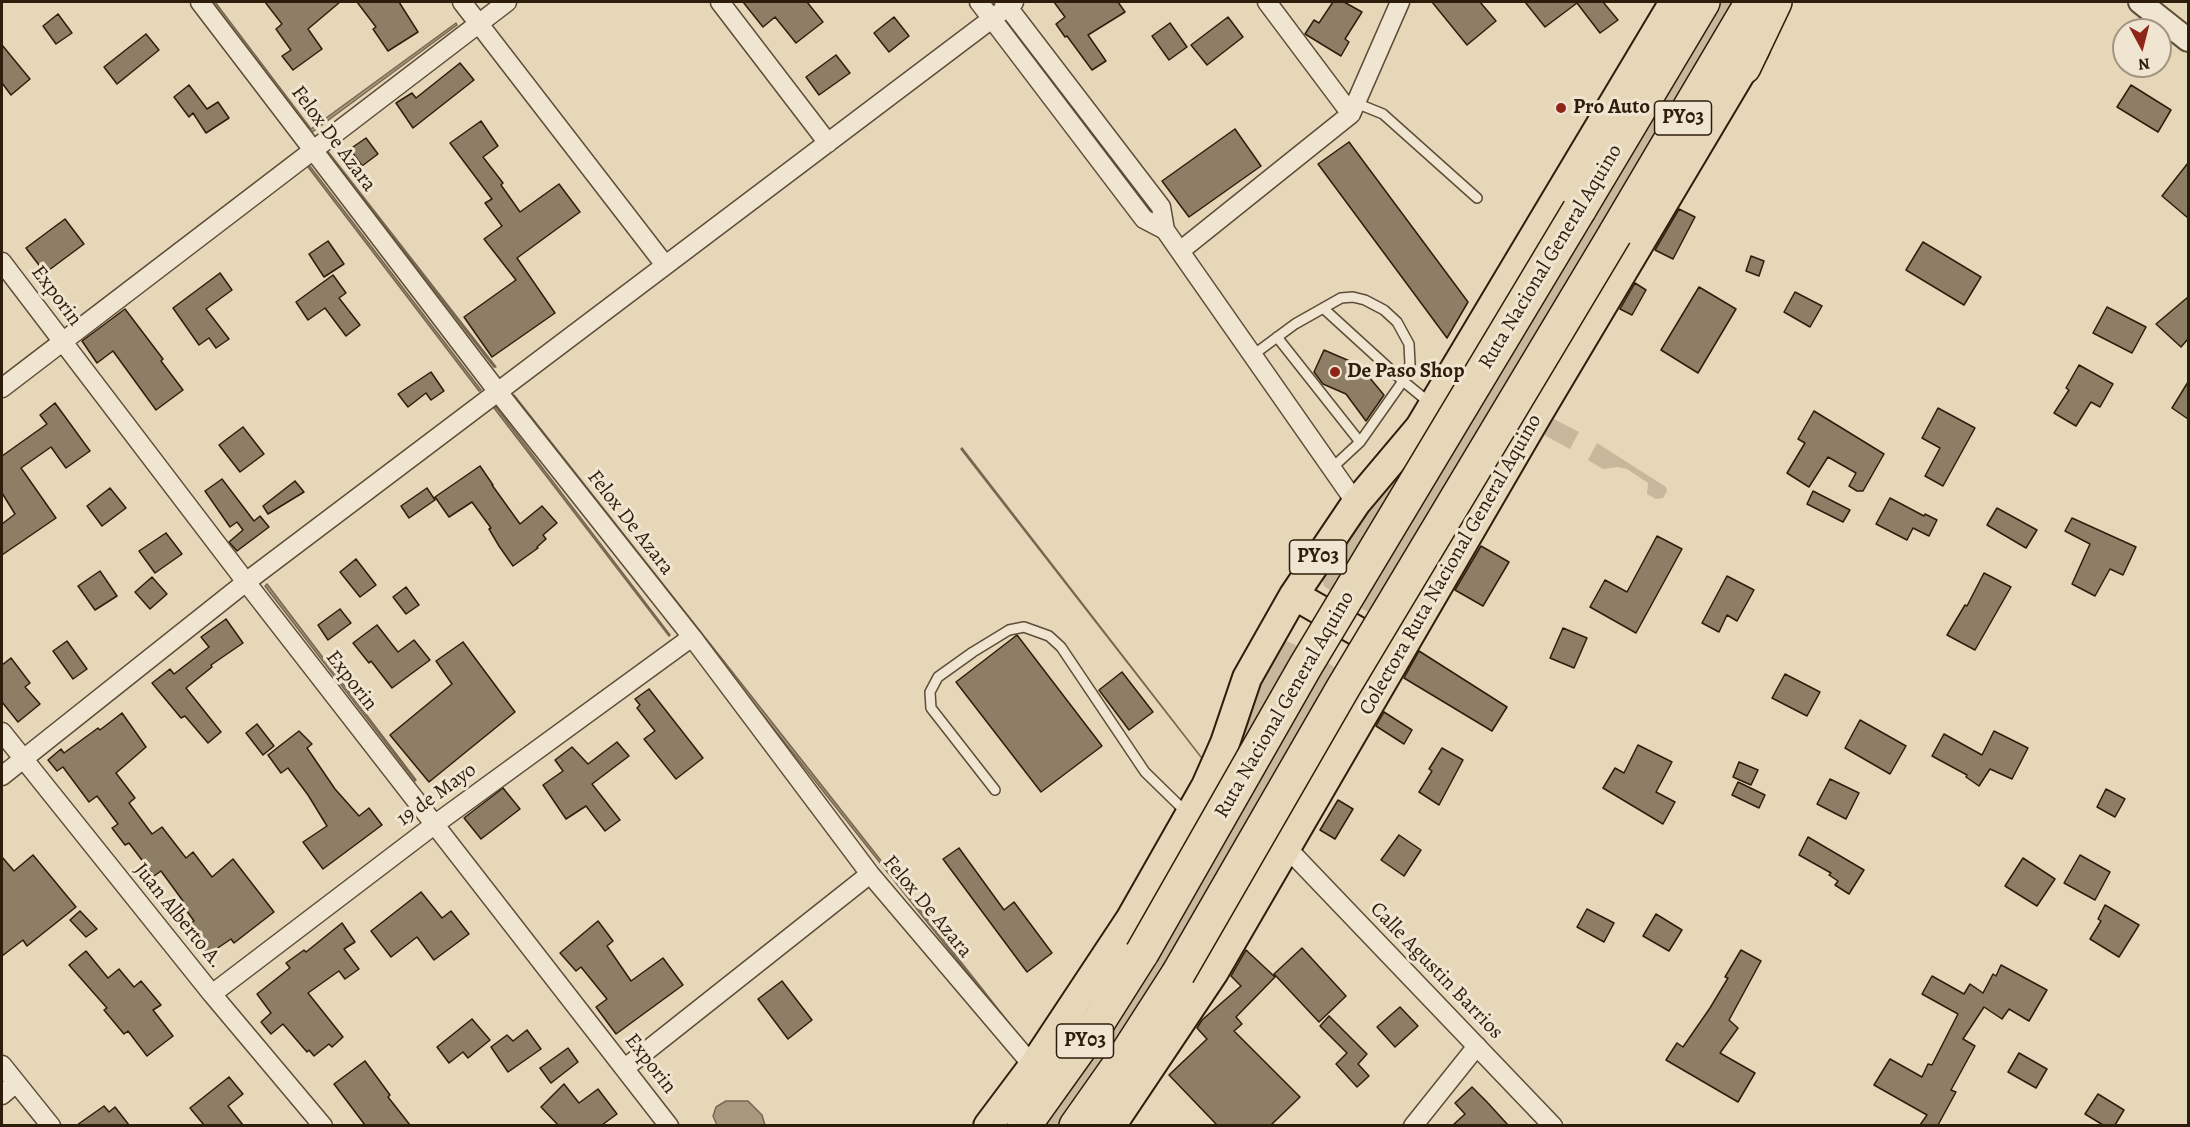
<!DOCTYPE html>
<style>
body{margin:0}
#map{position:relative;width:2190px;height:1127px;overflow:hidden;background:#e6d7b8;font-family:Alegreya,serif}
canvas{display:block}
.frame{position:absolute;inset:0;border:3px solid #2f1d0c;pointer-events:none}
.north{position:absolute;left:2112px;top:18px;width:60px;height:60px;box-sizing:border-box;background:#efe5d1;border:2px solid #a29582;border-radius:50%;rotate:173deg;font-size:16px;font-weight:700;line-height:24px;text-align:center;color:#2f1d0c}
.north::after{content:'';display:block;margin:auto;width:21px;height:27px;background:#8f2418;clip-path:polygon(50% 0,100% 100%,50% 72%,0 100%)}
</style>
<div id="map">
<canvas width="2190" height="1127"></canvas>
<div class="frame"></div>
<div class="north">N</div>
</div>
<script>
const context = document.querySelector('canvas').getContext('2d');
context.lineJoin = 'round';
function paint(path, color) { context.fillStyle = color; context.fill(path, 'evenodd'); }
const toPath = rows => new Path2D(rows.map(r => 'M' + r).join(''));
function trace(path, color, width, dash) { context.strokeStyle = color; context.lineWidth = width; context.lineCap = dash ? 'butt' : 'round'; context.setLineDash(dash || []); context.stroke(path); }
function write(font, color, halo, rows, align = 'center') {
  context.font = font + ' Alegreya,serif'; context.lineWidth = 6; context.setLineDash([]); context.textBaseline = 'middle'; context.strokeStyle = halo; context.fillStyle = color; for (const [text, x, y, turn = 0] of rows) {
    context.save(); context.translate(x, y); context.rotate((+turn || 0) * Math.PI / 180); context.textAlign = isNaN(turn) ? turn : align; if (halo) context.strokeText(text, 0, 0); context.fillText(text, 0, 0); context.restore();
  }
}
paint(toPath([
 [1713,2,1740,2,1370,613,1357,606],
 [1012,27,1156,214,1153,217,1009,28],
 [1571,194,1333,591,1331,591,1324,586,1322,577],
 [1552,418,1579,432,1570,449,1544,435],
 [1597,443,1666,487,1667,491,1663,498,1656,499,1647,494,1648,483,1627,469,1618,467,1603,469,1588,460],
 [1281,638,1301,648,1095,1007,1006,1125,1000,1126],
 [1323,660,1341,671,1199,916,1063,1125,1035,1126]
]), '#c7b79b');
const water = toPath([
 [212,2,215,2,311,129,456,23,457,25,311,133,212,2],
 [326,149,496,367,494,367,325,150,326,149],
 [309,165,481,390,479,391,308,167,309,165],
 [514,395,1013,1028,1012,1029,700,636,513,396,514,395],
 [496,407,670,635,669,636,494,408,496,407],
 [962,448,1201,757,961,449,962,448],
 [267,584,416,780,415,781,265,586,267,584],
 [726,1101,748,1101,762,1115,765,1125,717,1125,713,1116,716,1107,726,1101]
]);
paint(water, '#a8987e');
trace(water, '#786750', 1.5);
const building = toPath([
 [265,2,340,2,308,29,322,49,293,70,282,56,291,50,276,29,282,24,265,2],
 [357,2,399,2,418,32,388,51,373,29,376,27,357,2],
 [743,2,807,2,823,22,796,43,775,17,763,27,743,2],
 [1054,2,1118,2,1125,12,1088,35,1106,61,1092,70,1067,36,1065,37,1056,24,1065,17,1054,2],
 [1333,2,1344,2,1362,12,1345,39,1349,42,1341,56,1305,34,1314,20,1319,23,1333,2],
 [1432,2,1480,2,1496,21,1467,45,1432,2],
 [1525,2,1603,2,1618,20,1600,33,1577,3,1545,27,1525,2],
 [58,14,72,33,56,44,43,26,58,14],
 [894,17,909,36,889,52,874,33,894,17],
 [1228,17,1243,37,1207,65,1191,45,1228,17],
 [1170,23,1187,47,1169,60,1152,36,1170,23],
 [146,34,159,50,117,84,104,67,146,34],
 [2,45,30,79,11,95,2,83,2,45],
 [836,55,850,73,819,95,806,77,836,55],
 [460,63,474,80,413,128,396,103,412,93,416,98,460,63],
 [189,85,207,109,218,102,229,118,206,133,193,113,189,117,174,97,189,85],
 [2131,85,2171,110,2158,132,2117,107,2131,85],
 [481,121,498,146,483,157,503,183,501,185,520,212,559,184,580,212,517,258,555,313,492,357,464,317,516,280,484,239,502,226,485,203,492,199,450,143,481,121],
 [1235,129,1261,166,1189,217,1162,181,1235,129],
 [366,138,378,154,362,166,350,149,366,138],
 [1349,142,1468,302,1447,338,1318,164,1349,142],
 [2188,163,2188,218,2162,196,2188,163],
 [1679,209,1695,217,1673,259,1655,250,1679,209],
 [65,219,84,244,45,273,26,248,65,219],
 [328,241,344,264,324,277,309,254,328,241],
 [1923,242,1981,277,1964,305,1906,270,1923,242],
 [1751,256,1764,261,1759,276,1746,271,1751,256],
 [220,273,232,290,206,309,229,339,216,348,209,338,199,345,173,308,220,273],
 [333,275,346,293,339,298,360,325,346,336,325,308,308,320,296,302,333,275],
 [1635,283,1646,290,1632,315,1620,309,1635,283],
 [1699,287,1736,309,1698,373,1661,350,1699,287],
 [1795,292,1822,306,1810,327,1784,312,1795,292],
 [2188,297,2188,339,2181,347,2156,324,2188,297],
 [2107,307,2146,327,2132,353,2093,333,2107,307],
 [125,309,163,359,161,361,183,390,156,410,113,351,97,363,82,341,125,309],
 [1324,350,1359,365,1384,395,1366,421,1346,394,1323,384,1314,372,1324,350],
 [2079,365,2113,384,2100,407,2091,402,2076,426,2054,413,2069,390,2066,388,2079,365],
 [431,372,444,391,431,400,426,393,408,407,398,394,431,372],
 [2188,382,2188,419,2172,408,2188,382],
 [55,403,90,451,66,468,51,447,21,468,56,518,2,555,2,524,15,514,2,493,2,456,47,424,40,415,55,403],
 [1938,408,1975,428,1943,486,1925,476,1940,448,1922,438,1938,408],
 [1814,411,1884,454,1863,491,1857,491,1849,486,1856,473,1828,457,1809,487,1787,473,1805,443,1798,439,1814,411],
 [243,427,264,454,240,472,219,445,243,427],
 [480,466,493,485,492,485,520,524,542,506,557,523,543,535,546,539,537,547,538,548,513,566,499,546,489,529,491,528,472,502,449,517,435,497,480,466],
 [222,479,254,521,260,516,269,527,237,551,229,542,243,530,237,522,230,527,205,491,222,479],
 [295,481,304,492,268,514,263,506,295,481],
 [110,488,126,508,102,526,87,506,110,488],
 [427,488,435,500,409,518,401,506,427,488],
 [1813,491,1850,510,1843,522,1807,504,1813,491],
 [1890,498,1924,516,1925,514,1937,520,1929,536,1913,528,1907,540,1876,524,1890,498],
 [1997,508,2037,530,2026,548,1987,525,1997,508],
 [2072,518,2136,547,2123,575,2110,569,2095,596,2072,584,2090,544,2065,531,2072,518],
 [166,533,182,554,155,573,139,551,166,533],
 [1657,536,1682,549,1636,633,1590,607,1605,580,1627,592,1657,536],
 [1481,546,1509,562,1483,606,1455,590,1481,546],
 [356,559,376,585,360,597,340,572,356,559],
 [100,571,117,596,95,610,78,586,100,571],
 [1984,573,2011,587,1975,650,1947,635,1965,605,1967,606,1984,573],
 [1727,576,1754,590,1737,621,1727,615,1719,632,1702,623,1727,576],
 [152,577,167,594,150,609,135,592,152,577],
 [406,587,419,605,406,614,393,597,406,587],
 [340,609,351,623,328,640,318,625,340,609],
 [226,619,243,643,211,665,212,667,186,688,221,732,208,743,185,716,181,718,152,683,170,669,174,674,209,647,201,637,226,619],
 [377,625,398,652,414,640,430,660,392,688,371,661,369,663,353,643,377,625],
 [1563,628,1587,638,1574,668,1550,658,1563,628],
 [1017,635,1102,746,1041,792,956,682,1017,635],
 [67,641,87,669,73,679,53,651,67,641],
 [463,642,515,712,429,782,390,735,452,684,436,661,463,642],
 [1419,651,1507,707,1492,731,1404,678,1419,651],
 [11,658,30,683,25,687,40,704,18,722,2,702,2,665,11,658],
 [1122,672,1153,712,1129,730,1099,690,1122,672],
 [1785,674,1820,692,1807,716,1772,698,1785,674],
 [649,689,703,758,676,779,644,739,655,731,637,708,640,705,635,699,649,689],
 [1384,712,1412,730,1404,744,1376,726,1384,712],
 [122,713,146,747,116,773,135,798,129,803,152,834,162,827,186,858,193,852,212,877,233,859,274,912,234,943,231,939,206,956,186,933,189,932,185,927,194,921,181,903,183,901,161,871,154,876,129,843,125,845,112,828,118,824,97,796,89,802,63,767,57,771,48,760,61,749,64,753,98,728,100,730,122,713],
 [1860,720,1906,746,1890,774,1845,748,1860,720],
 [257,724,274,746,263,755,246,733,257,724],
 [299,731,312,744,307,748,335,789,359,816,369,808,382,825,323,869,303,842,327,826,308,795,288,768,281,773,268,755,299,731],
 [1994,731,2028,748,2012,779,1990,769,1979,786,1966,777,1967,775,1932,756,1944,734,1982,755,1994,731],
 [617,742,629,756,592,784,620,820,605,831,586,806,566,819,543,785,563,771,555,760,572,747,588,764,617,742],
 [1638,745,1672,762,1656,792,1675,802,1663,824,1603,788,1615,768,1624,773,1638,745],
 [1442,748,1463,760,1439,805,1419,792,1432,771,1429,769,1442,748],
 [1739,762,1758,770,1751,785,1733,777,1739,762],
 [1830,779,1859,793,1846,819,1817,804,1830,779],
 [1738,782,1765,795,1759,808,1732,795,1738,782],
 [503,788,520,809,481,839,464,818,503,788],
 [2106,789,2125,799,2115,817,2097,807,2106,789],
 [1338,800,1353,809,1335,839,1320,830,1338,800],
 [1399,835,1421,850,1404,876,1381,860,1399,835],
 [1808,837,1864,870,1849,894,1835,885,1838,881,1829,875,1831,873,1799,855,1808,837],
 [959,848,1004,910,1014,902,1052,953,1027,972,943,859,959,848],
 [33,855,76,907,27,946,23,940,2,956,2,857,14,871,33,855],
 [2080,855,2110,872,2095,900,2064,883,2080,855],
 [2023,858,2055,879,2037,906,2005,886,2023,858],
 [421,892,442,918,451,911,469,934,434,960,417,937,391,957,371,931,421,892],
 [2105,905,2139,925,2119,957,2090,939,2101,921,2098,919,2105,905],
 [1587,909,1614,923,1604,942,1577,927,1587,909],
 [80,911,97,929,86,937,70,920,80,911],
 [1656,914,1682,930,1669,951,1643,936,1656,914],
 [598,921,613,941,607,946,631,981,663,958,683,985,616,1034,596,1007,607,999,581,967,576,971,560,953,598,921],
 [342,923,355,942,344,949,359,969,345,979,339,971,308,993,343,1037,332,1047,329,1044,314,1056,309,1050,307,1052,283,1024,271,1034,261,1022,271,1013,257,994,290,968,286,963,304,950,306,952,342,923],
 [1302,948,1346,996,1319,1022,1274,974,1302,948],
 [1246,950,1275,977,1236,1017,1242,1024,1234,1031,1300,1097,1271,1125,1217,1125,1169,1075,1207,1039,1197,1028,1202,1020,1241,986,1231,976,1246,950],
 [1741,950,1761,961,1729,1020,1738,1028,1720,1053,1755,1073,1738,1102,1666,1060,1677,1043,1683,1047,1710,1008,1728,978,1725,977,1741,950],
 [86,951,108,978,119,969,134,987,141,981,161,1005,153,1010,173,1036,147,1056,128,1031,124,1034,104,1010,107,1008,69,965,86,951],
 [2001,965,2047,990,2029,1021,2009,1009,2002,1019,1984,1007,1963,1039,1975,1046,1951,1090,1956,1092,1938,1125,1920,1125,1927,1115,1874,1085,1890,1059,1922,1077,1928,1064,1932,1065,1958,1014,1922,994,1932,976,1964,994,1970,984,1983,993,1993,974,1996,976,2001,965],
 [782,981,812,1020,788,1039,758,999,782,981],
 [1400,1007,1418,1026,1395,1047,1377,1027,1400,1007],
 [1329,1016,1367,1054,1358,1064,1369,1076,1357,1087,1336,1064,1347,1053,1320,1026,1329,1016],
 [472,1019,490,1040,468,1058,463,1052,449,1063,437,1047,472,1019],
 [527,1030,541,1049,508,1072,491,1047,507,1035,513,1041,527,1030],
 [568,1048,578,1062,551,1083,540,1068,568,1048],
 [2019,1053,2047,1069,2036,1088,2008,1072,2019,1053],
 [365,1061,390,1095,388,1097,410,1125,365,1125,334,1084,365,1061],
 [229,1077,243,1094,228,1106,243,1125,204,1125,190,1108,229,1077],
 [564,1084,579,1103,598,1089,617,1114,602,1125,558,1125,541,1107,564,1084],
 [1472,1087,1487,1102,1508,1125,1453,1125,1465,1114,1455,1103,1472,1087],
 [2098,1094,2124,1110,2115,1125,2103,1125,2085,1114,2098,1094],
 [104,1106,109,1112,115,1107,129,1125,77,1125,104,1106]
]);
paint(building, '#8e7e65');
trace(building, '#2f1d0c', 1.5);
const service = toPath([
 [1356,103,1383,114,1477,198],
 [1323,308,1403,381,1360,442,1332,468],
 [1277,337,1360,442],
 [1253,355,1295,324,1341,298,1353,297,1365,300,1384,310,1397,322,1409,344,1410,364,1403,381,1431,404],
 [995,790,931,708,930,692,938,677,973,652,1009,630,1024,627,1049,636,1061,647,1145,772,1188,814]
]);
const minor = toPath([
 [200,2,498,392,692,637,870,874,1033,1066],
 [462,2,665,265],
 [720,2,828,143],
 [979,2,1144,219,1165,230],
 [1004,2,1161,207,1165,230,1356,503],
 [1267,2,1351,114],
 [1180,251,1351,114,1400,2],
 [2,262,246,582,669,1126],
 [2,388,507,2],
 [2,732,212,994,323,1126],
 [2,776,246,582,1014,2],
 [1286,847,1553,1126],
 [212,994,434,825,692,637],
 [2,1065,51,1126],
 [625,1068,870,874],
 [2,1095,16,1083],
 [1413,1126,1477,1046]
]);
const tertiary = toPath([
 [2140,2,2188,40]
]);
const primary = toPath([
 [1294,595,1392,651],
 [988,1126,1033,1066,1131,918,1206,786,1225,743,1247,678,1294,595,1356,503,1420,427,1674,2],
 [1111,1126,1214,972,1538,414,1755,49]
]);
const motorway = toPath([
 [1744,67,1775,2],
 [1579,210,1703,2],
 [1615,234,1752,2],
 [1024,1126,1099,1021,1142,953],
 [1076,1126,1126,1055,1178,974]
]);
trace(service, '#5d4c37', 12);
trace(minor, '#5d4c37', 21);
trace(tertiary, '#5d4c37', 26);
trace(primary, '#2f1d0c', 32);
trace(motorway, '#2f1d0c', 36);
trace(service, '#efe5d1', 9);
trace(minor, '#efe5d1', 18);
trace(tertiary, '#efe5d1', 22);
trace(primary, '#e6d7b8', 28);
trace(motorway, '#e6d7b8', 33);
const motorwayBridge = toPath([
 [1142,953,1305,667,1579,210],
 [1178,974,1343,688,1615,234]
]);
trace(motorwayBridge, '#2f1d0c', 36, []);
trace(motorwayBridge, '#e6d7b8', 33);
for (const [x, y, r, color] of [
 [1561,108,6,"#8f2418"],
 [1335,372,6,"#8f2418"]
]) { const dot = new Path2D(); dot.arc(x, y, r, 0, 2 * Math.PI); context.fillStyle = color; context.fill(dot); trace(dot, '#efe5d1', 2); }
for (const [x, y, w] of [
 [1683,118,57],
 [1318,557,57],
 [1085,1041,57]
]) { const box = new Path2D(); box.roundRect(x - w / 2, y - 17, w, 34, 4.5); context.fillStyle = '#efe5d1'; context.fill(box); trace(box, '#2f1d0c', 1.5); }
write('bold 20px', '#2f1d0c', null, [
 ["PY03",1683,118],
 ["PY03",1318,557],
 ["PY03",1085,1041]
]);
write('bold 21px', '#2f1d0c', '#efe5d1', [
 ["Pro Auto",1573,108],
 ["De Paso Shop",1347,372]
], 'left');
write('21px', '#2f1d0c', '#efe5d1', [
 ["Felox De Azara",333,139,53],
 ["Ruta Nacional General Aquino",1551,257,-59],
 ["Exporin",56,296,53],
 ["Felox De Azara",630,523,52],
 ["Colectora Ruta Nacional General Aquino",1451,565,-60],
 ["Exporin",351,681,52],
 ["Ruta Nacional General Aquino",1285,705,-60],
 ["19 de Mayo",437,795,-36],
 ["Felox De Azara",927,907,50],
 ["Juan Alberto A.",178,916,51],
 ["Calle Agustin Barrios",1436,971,46],
 ["Exporin",650,1064,52]
]);
</script>
